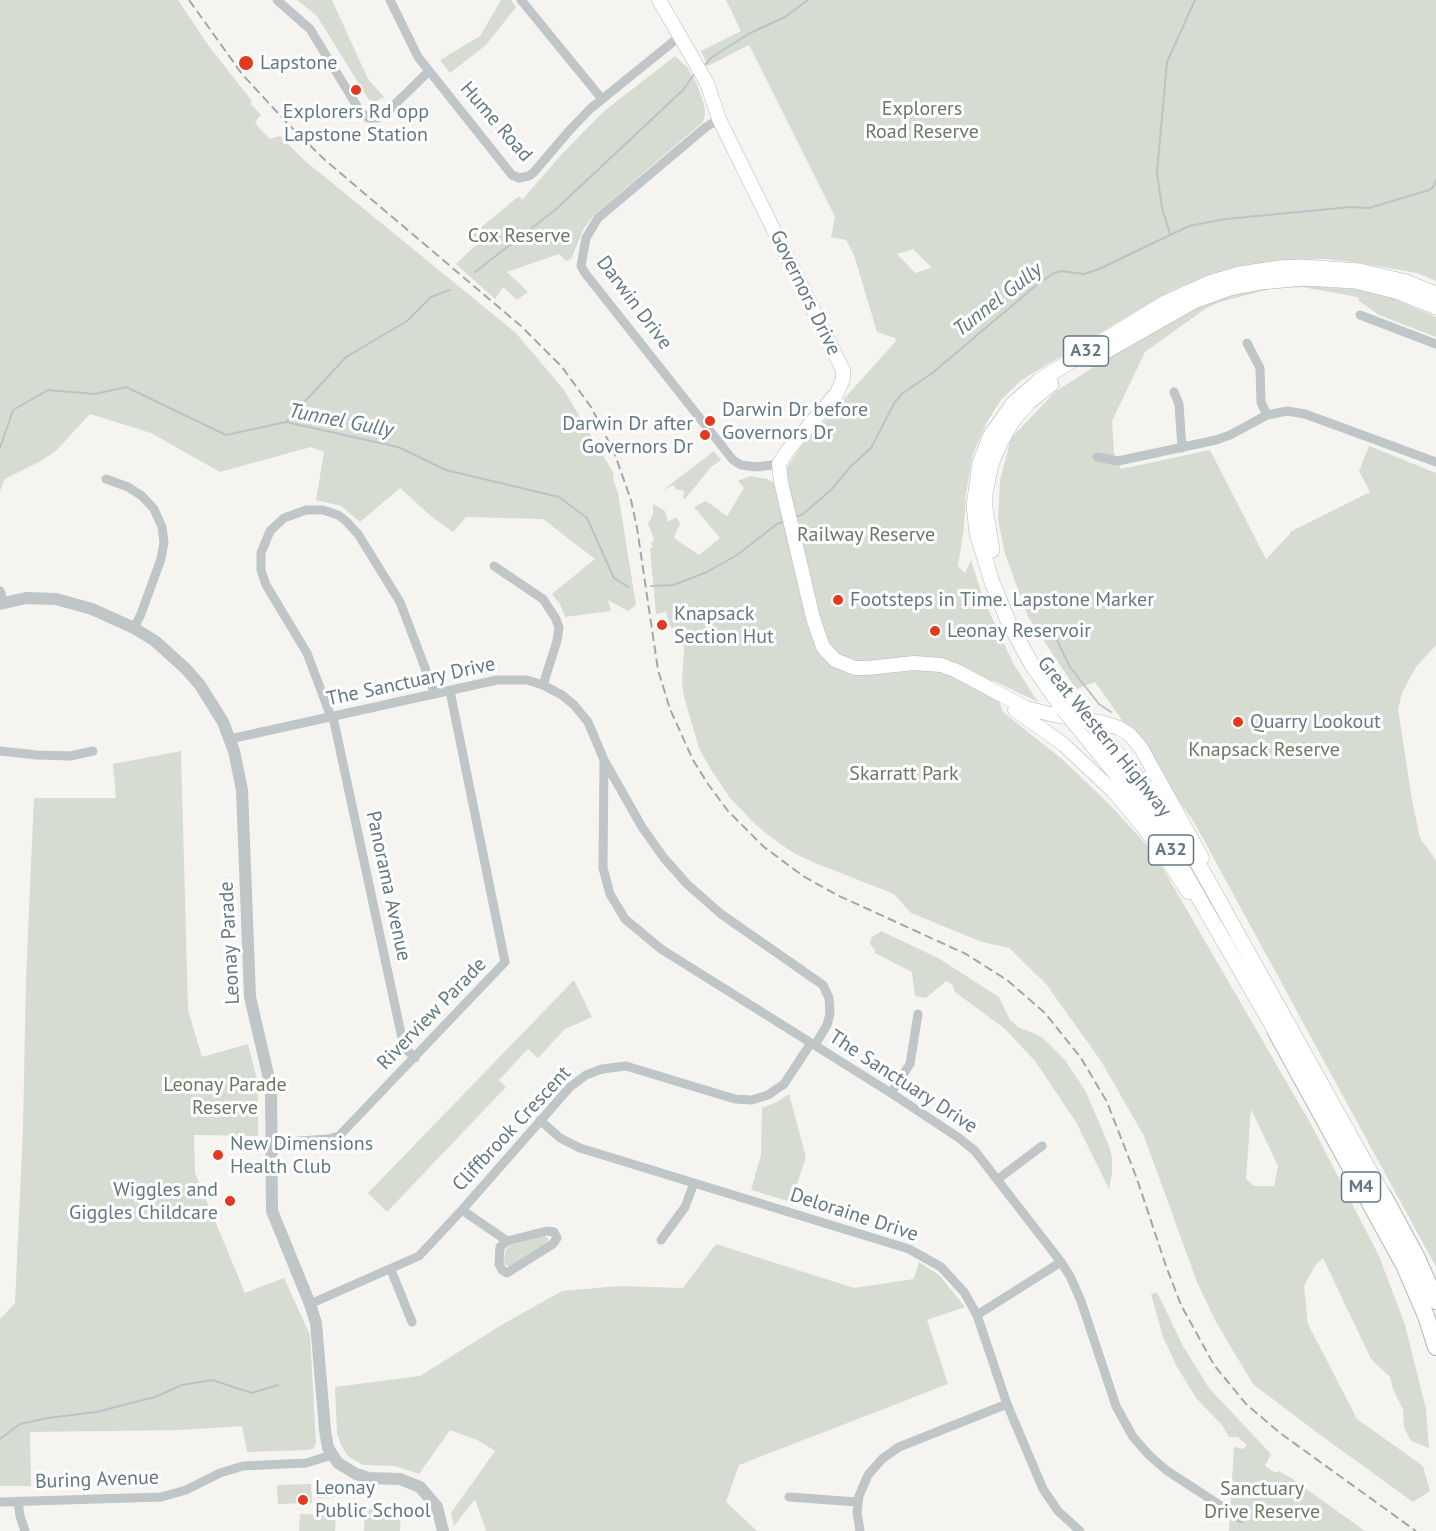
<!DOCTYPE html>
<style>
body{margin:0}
canvas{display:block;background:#f5f4f1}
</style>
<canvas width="1436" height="1531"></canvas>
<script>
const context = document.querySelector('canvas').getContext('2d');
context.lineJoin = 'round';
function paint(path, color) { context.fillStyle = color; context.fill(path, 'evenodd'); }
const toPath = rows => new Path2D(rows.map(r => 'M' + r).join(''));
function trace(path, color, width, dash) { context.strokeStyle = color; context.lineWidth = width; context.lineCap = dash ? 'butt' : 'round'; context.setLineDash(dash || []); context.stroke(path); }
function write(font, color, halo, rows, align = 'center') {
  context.font = font + ' "PT Sans",sans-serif'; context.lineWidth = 6; context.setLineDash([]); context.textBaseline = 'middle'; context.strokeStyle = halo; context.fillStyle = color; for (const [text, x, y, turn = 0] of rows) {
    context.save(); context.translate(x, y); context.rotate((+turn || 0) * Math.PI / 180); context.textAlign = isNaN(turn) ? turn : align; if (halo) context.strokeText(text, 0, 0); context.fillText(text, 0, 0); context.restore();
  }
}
paint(toPath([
 [0,0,178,0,208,45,252,101,250,103,261,115,255,122,260,129,270,139,280,136,304,160,516,333,564,390,614,474,613,479,618,493,636,605,628,611,608,600,611,611,565,617,560,604,552,594,595,559,543,519,466,517,453,532,431,516,400,488,360,522,341,506,316,500,324,452,311,447,220,472,151,433,90,414,56,451,39,462,5,479,0,491],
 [297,0,332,0,368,79,384,97,375,102,369,100,317,16],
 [501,0,511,0,516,7,486,45,450,73,440,60,480,36],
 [726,0,1436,0,1436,281,1417,273,1354,262,1326,259,1294,260,1239,266,1211,274,1168,292,1020,381,1001,400,987,422,973,454,966,493,964,527,958,566,965,573,971,560,983,598,1013,663,1038,702,992,680,1003,712,1062,759,1110,805,1154,853,1312,1126,1379,1256,1405,1325,1426,1409,1429,1448,1411,1441,1404,1428,1403,1410,1393,1389,1390,1377,1371,1359,1323,1258,1315,1266,1304,1286,1308,1324,1357,1419,1423,1466,1430,1491,1413,1502,1319,1434,1253,1384,1216,1322,1197,1282,1144,1136,1101,1061,1046,984,1009,948,982,942,911,913,894,894,813,862,795,854,772,838,756,825,730,798,710,768,699,748,684,697,682,681,684,650,681,627,671,628,666,612,656,614,650,549,653,547,651,544,654,539,648,523,653,515,653,504,665,511,668,522,676,517,680,523,674,538,699,555,720,538,694,507,706,501,727,516,744,488,738,481,750,476,767,479,776,484,800,448,896,341,895,338,877,332,854,255,846,240,831,237,835,217,749,45,708,66,701,51,741,31],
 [913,249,931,267,931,268,915,273,897,254],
 [1251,1109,1278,1166,1274,1186,1254,1186,1246,1179],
 [675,56,687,67,697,84,704,104,705,114,703,122,594,215,584,228,571,259,566,261,559,254,507,272,528,292,517,300,503,287,495,299,456,264,476,245,468,238,519,196,522,200,560,156,603,112],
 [1302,285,1376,291,1436,317,1436,337,1379,315,1359,301,1358,297,1302,287,1270,289,1220,302,1205,309,1145,352,1112,421,1114,453,1121,469,1210,450,1266,559,1290,534,1290,532,1370,492,1359,471,1369,446,1436,473,1436,645,1416,667,1402,693,1398,709,1412,800,1420,838,1436,860,1436,1267,1194,822,1095,682,1076,689,1028,617,1005,554,998,520,1000,480,1011,438,1056,391,1174,317,1198,307,1225,297,1271,287],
 [714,451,721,460,711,467,685,499,683,499,684,491,676,489,674,485,663,490],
 [181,751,188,1010,202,1057,248,1044,258,1083,258,1136,194,1135,195,1173,245,1293,284,1278,310,1335,316,1443,313,1449,307,1450,247,1452,242,1426,182,1430,30,1432,31,1486,0,1486,0,1319,15,1303,23,1129,26,977,34,798,116,798,113,764],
 [881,931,938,958,999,997,1010,1020,1018,1027,1042,1037,1065,1060,1086,1092,1109,1146,1112,1157,1112,1173,1109,1189,1076,1122,1035,1061,1005,1029,955,992,952,984,946,981,926,998,915,996,912,972,875,953,875,950,870,944,871,938],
 [574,980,592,1017,565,1029,538,1058,528,1049,499,1080,506,1087,387,1212,368,1193],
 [789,1094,806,1157,791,1202,751,1190,761,1155,762,1108,777,1102],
 [544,1236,548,1238,549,1242,510,1267,504,1264,505,1251,510,1245],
 [716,1244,854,1288,914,1279,919,1262,939,1275,965,1307,927,1320,948,1384,739,1465,726,1502,757,1531,486,1531,475,1499,454,1526,451,1513,495,1451,477,1440,450,1430,419,1474,395,1466,363,1465,348,1456,341,1445,337,1433,335,1387,420,1376,503,1324,562,1291,619,1286,683,1288],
 [1157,1292,1183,1346,1209,1388,1271,1454,1265,1466,1276,1473,1278,1471,1291,1478,1365,1531,1229,1531,1234,1447,1244,1449,1247,1445,1238,1437,1229,1437,1222,1425,1196,1398,1176,1365,1163,1337,1151,1294],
 [311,1484,312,1503,278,1504,277,1485],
 [317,1489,335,1489,335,1497,317,1498],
 [365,1508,401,1509,400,1531,364,1531],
 [300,1514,336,1515,335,1531,299,1531]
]), '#d7dcd2');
trace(toPath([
 [705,65,711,58,750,33,785,17,808,0],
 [1170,234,1162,208,1157,172,1167,62,1195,0],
 [475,272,555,210,683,90,695,73],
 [286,422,346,357,407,321,431,297,450,290],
 [0,448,13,410,48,390,95,394,126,387,226,435,286,422,398,447,446,470,559,497,587,518,614,578,628,587],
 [794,518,803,514,832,489,850,467,871,448,895,402,903,393,931,374,1039,283,1054,273,1061,271,1084,274,1099,269,1189,226,1226,219,1350,207,1369,208,1429,190,1433,187,1436,180],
 [651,586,673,585,707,572,737,555,777,524,786,521],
 [1054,634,1070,667,1099,704,1111,712],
 [0,1439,20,1424,48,1418,96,1412,155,1397,182,1385,212,1380,252,1393,278,1385]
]), '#b7c5c7', 2);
const secondary = toPath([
 [659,0,707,83,719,119,843,370,843,379,837,393,788,450,779,464,781,482,813,618,823,647,835,660,855,668,868,668,914,663,941,665,957,671,1026,708,1054,715,1100,722,1119,728,1130,735,1141,748,1202,858],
 [1015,710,1063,744,1114,792,1158,845,1188,892]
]);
const trunk = toPath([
 [1092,359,1194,301,1230,288,1261,282,1303,278,1355,281,1399,292,1436,307],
 [992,550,985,508,985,494,991,464,1001,441,1013,420,1029,402,1051,384],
 [1055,682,1080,712],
 [1063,709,1032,665,1008,621,992,582,977,533,974,506,980,463,991,435,1013,404,1040,380,1165,303,1209,283,1240,274,1279,268,1301,267,1360,271,1406,282,1436,294],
 [1077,726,1139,802,1165,839,1276,1032],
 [1096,729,1151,793,1194,856,1383,1195]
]);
const motorway = toPath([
 [1276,1032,1405,1267,1426,1316,1436,1347],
 [1383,1195,1416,1256,1436,1301]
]);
trace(secondary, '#b4babe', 15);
trace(trunk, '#b3b7b9', 16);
trace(motorway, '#b3b7b9', 18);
trace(toPath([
 [277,0,310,29,360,111,368,118,377,118,386,113,429,71],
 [390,0,418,57,512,175,519,178,529,176,534,172,569,131,590,109,679,37],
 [521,0,602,99],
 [719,119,706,127,598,218,586,238,581,266,585,273,733,460,741,465,757,467,779,464],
 [1360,315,1436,344],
 [1247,343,1260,368,1261,402,1267,415],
 [1174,392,1179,404,1182,448],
 [1097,457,1118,461,1216,440,1230,435,1267,415,1287,411,1305,414,1436,462],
 [106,479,128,487,142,496,154,509,162,527,164,542,161,559,141,614,134,628],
 [494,566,543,599,556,619,559,628,557,641,543,685],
 [0,591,4,603],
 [331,717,307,653,266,585,261,570,261,553,270,531,284,518,306,510,323,510,338,515,346,521,358,534,400,602,435,694],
 [333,717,402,1038,407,1050,415,1058],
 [230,739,497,680,527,680,543,685,562,695,574,705,588,722,604,760,603,868,610,894,625,919,661,949,891,1093,959,1138,975,1151,1061,1262,1070,1276,1081,1301,1116,1406,1133,1437,1149,1455,1166,1470,1241,1519],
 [0,751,37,755,70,756,93,751],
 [604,760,642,827,664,858,687,884,721,914,823,985,829,998,830,1014,827,1025,815,1045],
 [891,1093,910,1064,918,1014],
 [540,1120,560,1138,580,1148,909,1249,941,1267,964,1292,977,1315,1007,1404,1043,1489,1058,1511,1080,1531],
 [271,1143,328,1139,339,1136,505,962,450,691],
 [998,1179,1042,1146],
 [462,1210,507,1241,547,1231,554,1232,557,1238,553,1244,507,1273,502,1270,499,1264,500,1247,507,1241],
 [661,1240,685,1207,694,1183],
 [391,1270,412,1322],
 [310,1304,419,1256,462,1210,570,1087,586,1075,602,1069,626,1066,735,1099,752,1100,768,1095,784,1084,811,1043],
 [977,1315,1061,1262],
 [789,1497,857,1502],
 [18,1501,20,1516,25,1531],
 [0,1502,161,1497,186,1490,220,1473,243,1466,306,1463,332,1455],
 [860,1531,857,1512,859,1496,868,1475,883,1458,899,1447,1007,1404]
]), '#c0c5c7', 9);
trace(toPath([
 [0,604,26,598,56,599,92,609,134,628,155,641,186,669,200,685,223,722,234,751,242,790,250,997,271,1087,272,1211,310,1304,316,1323,325,1430,328,1448,338,1463,356,1474,369,1478,400,1479,420,1487,437,1507,443,1531]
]), '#c0c5c7', 12);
trace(secondary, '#fff', 14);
trace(trunk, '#fff', 15);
trace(motorway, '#fff', 16);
trace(toPath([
 [189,0,242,74,288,124,325,160,521,326,562,367,591,407,614,452,631,500,637,528,658,670,670,709,693,760,708,784,728,811,764,847,803,876,837,895,966,954,1007,980,1045,1013,1081,1058,1107,1102,1137,1179,1166,1266,1181,1305,1214,1365,1246,1404,1280,1433,1416,1531]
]), '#a0a8ac', 2, [9, 4.5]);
const trunkBridge = toPath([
 [1063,709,1077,726],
 [1080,712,1096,729]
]);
trace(trunkBridge, '#b3b7b9', 16, []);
trace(trunkBridge, '#fff', 15);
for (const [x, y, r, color] of [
 [246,63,8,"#e43821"],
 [356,90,6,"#e43821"],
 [710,421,6,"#e43821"],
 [705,435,6,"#e43821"],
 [838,600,6,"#e43821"],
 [662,625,6,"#e43821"],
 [935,631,6,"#e43821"],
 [1238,722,6,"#e43821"],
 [218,1155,6,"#e43821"],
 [230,1201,6,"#e43821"],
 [303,1500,6,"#e43821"]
]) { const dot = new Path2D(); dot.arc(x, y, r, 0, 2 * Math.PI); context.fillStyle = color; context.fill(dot); trace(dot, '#fff', 2); }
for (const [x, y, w] of [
 [1086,351,45],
 [1171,850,45],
 [1361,1187,39]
]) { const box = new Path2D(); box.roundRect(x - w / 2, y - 15, w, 30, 4.5); context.fillStyle = '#fff'; context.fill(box); trace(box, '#637882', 1.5); }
write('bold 18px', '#637882', null, [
 ["A32",1086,351],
 ["A32",1171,850],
 ["M4",1361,1187]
]);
write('20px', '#637882', '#fff', [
 ["Lapstone",260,63],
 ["Explorers Rd opp",356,112,"center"],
 ["Lapstone Station",356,135,"center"],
 ["Darwin Dr before",722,410],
 ["Governors Dr",722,433],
 ["Darwin Dr after",693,424,"right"],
 ["Governors Dr",693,447,"right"],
 ["Footsteps in Time. Lapstone Marker",850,600],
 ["Knapsack",674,614],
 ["Section Hut",674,637],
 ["Leonay Reservoir",947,631],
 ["Quarry Lookout",1250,722],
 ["New Dimensions",230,1144],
 ["Health Club",230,1167],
 ["Wiggles and",218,1190,"right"],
 ["Giggles Childcare",218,1213,"right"],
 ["Leonay",315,1488],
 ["Public School",315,1511]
], 'left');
write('20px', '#6a7962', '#fff', [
 ["Explorers",922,109],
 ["Road Reserve",922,132],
 ["Cox Reserve",519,236],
 ["Railway Reserve",866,535],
 ["Knapsack Reserve",1264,750],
 ["Skarratt Park",904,774],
 ["Leonay Parade",225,1085],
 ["Reserve",225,1108],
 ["Sanctuary",1262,1489],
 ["Drive Reserve",1262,1512]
]);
write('20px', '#637882', '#fff', [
 ["Hume Road",496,122,49],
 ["Governors Drive",805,293,64],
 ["Darwin Drive",634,303,53],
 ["The Sanctuary Drive",411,682,-12],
 ["Great Western Highway",1104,737,51],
 ["Panorama Avenue",388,886,78],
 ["Leonay Parade",230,943,-93],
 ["Riverview Parade",432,1014,-46],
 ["The Sanctuary Drive",903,1082,33],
 ["Cliffbrook Crescent",512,1129,-47],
 ["Deloraine Drive",854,1215,18],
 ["Buring Avenue",97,1480,-2]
]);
write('italic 21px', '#5f7b7f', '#fff', [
 ["Tunnel Gully",998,300,-38],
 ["Tunnel Gully",341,421,11]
]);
</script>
